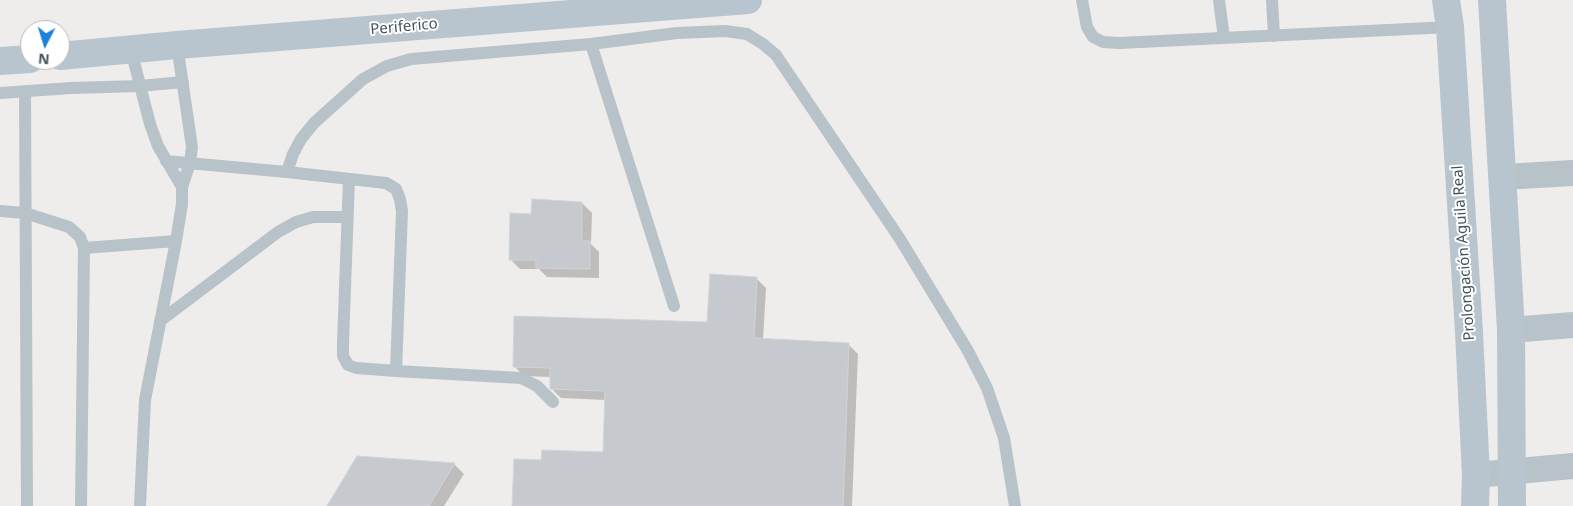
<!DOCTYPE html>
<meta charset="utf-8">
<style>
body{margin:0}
#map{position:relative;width:1573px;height:506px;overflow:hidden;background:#efecec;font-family:"Noto Sans",sans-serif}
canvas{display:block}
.north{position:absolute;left:20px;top:20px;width:50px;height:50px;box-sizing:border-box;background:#fff;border:1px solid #b5babd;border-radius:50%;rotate:185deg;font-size:14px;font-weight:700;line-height:20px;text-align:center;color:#455259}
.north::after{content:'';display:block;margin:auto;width:18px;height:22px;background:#1d82d9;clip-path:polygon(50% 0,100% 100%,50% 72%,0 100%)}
</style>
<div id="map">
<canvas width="1573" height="506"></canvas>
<div class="north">N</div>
</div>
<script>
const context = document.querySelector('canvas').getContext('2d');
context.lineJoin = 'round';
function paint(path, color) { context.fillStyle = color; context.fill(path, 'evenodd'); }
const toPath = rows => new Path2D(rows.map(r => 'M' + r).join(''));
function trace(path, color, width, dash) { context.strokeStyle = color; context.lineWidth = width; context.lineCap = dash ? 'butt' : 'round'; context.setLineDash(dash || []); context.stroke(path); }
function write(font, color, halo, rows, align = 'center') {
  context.font = font + ' "Noto Sans",sans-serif'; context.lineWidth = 4; context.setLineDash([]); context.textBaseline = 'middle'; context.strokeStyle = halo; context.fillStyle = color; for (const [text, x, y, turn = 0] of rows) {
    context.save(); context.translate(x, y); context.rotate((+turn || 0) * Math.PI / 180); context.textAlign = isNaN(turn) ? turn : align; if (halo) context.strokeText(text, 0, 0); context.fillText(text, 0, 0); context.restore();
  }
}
paint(toPath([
 [582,203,592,213,591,244,599,252,599,278,547,277,539,269,520,269,510,259,532,215],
 [756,278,766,288,763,340,848,344,858,354,852,506,513,506,542,461,604,454,606,400,561,398,551,388,551,377,524,376,514,366,709,324],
 [358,457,454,464,464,474,444,506,328,506]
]), '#0003');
const building = toPath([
 [532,199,582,202,582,241,590,241,590,269,536,268,536,260,509,260,510,213,531,214,532,199],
 [710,274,757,277,754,338,849,343,843,506,512,506,514,459,541,460,542,450,603,452,605,391,550,389,550,368,513,367,514,316,707,322,710,274],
 [357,456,455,463,429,506,327,506,357,456]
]);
paint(building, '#c6cacf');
trace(building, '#d0d3d8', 1);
trace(toPath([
 [1082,0,1087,27,1093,37,1103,42,1119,43,1450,27],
 [1219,0,1224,38],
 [1272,0,1274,36],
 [591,44,674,306],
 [131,50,150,124,158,146,182,187],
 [25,91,27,506],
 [0,93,71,88,140,86,183,82],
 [166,161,287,172,293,154,301,139,314,123,363,79,387,66,411,59,591,44,677,33,725,31,747,34,763,44,776,55,900,239,968,351,987,388,1004,438,1015,506],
 [287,172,386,183,396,189,400,199,402,211,396,371],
 [349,179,343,343,343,356,348,365,356,368,396,371,521,378,537,386,553,402],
 [0,211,25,213,69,227,80,237,84,248,176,241,182,204,182,187,190,163,192,147,177,45],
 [160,321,278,232,296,222,313,217,347,217],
 [81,506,84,248],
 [140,506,145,400,176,241]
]), '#b8c2c9', 12);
trace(toPath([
 [1503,177,1573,173],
 [1511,330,1573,325],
 [1476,475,1573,466]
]), '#b8c2c9', 26);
trace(toPath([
 [1446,0,1450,27,1469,332,1476,475,1475,506],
 [1492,0,1511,330,1512,506],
 [60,56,177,45,748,0],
 [0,61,30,59]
]), '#b8c5ce', 28);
write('15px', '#455259', '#fff', [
 ["Periferico",404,27,-5],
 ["Prolongación Aguila Real",1464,253,-94]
]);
</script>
